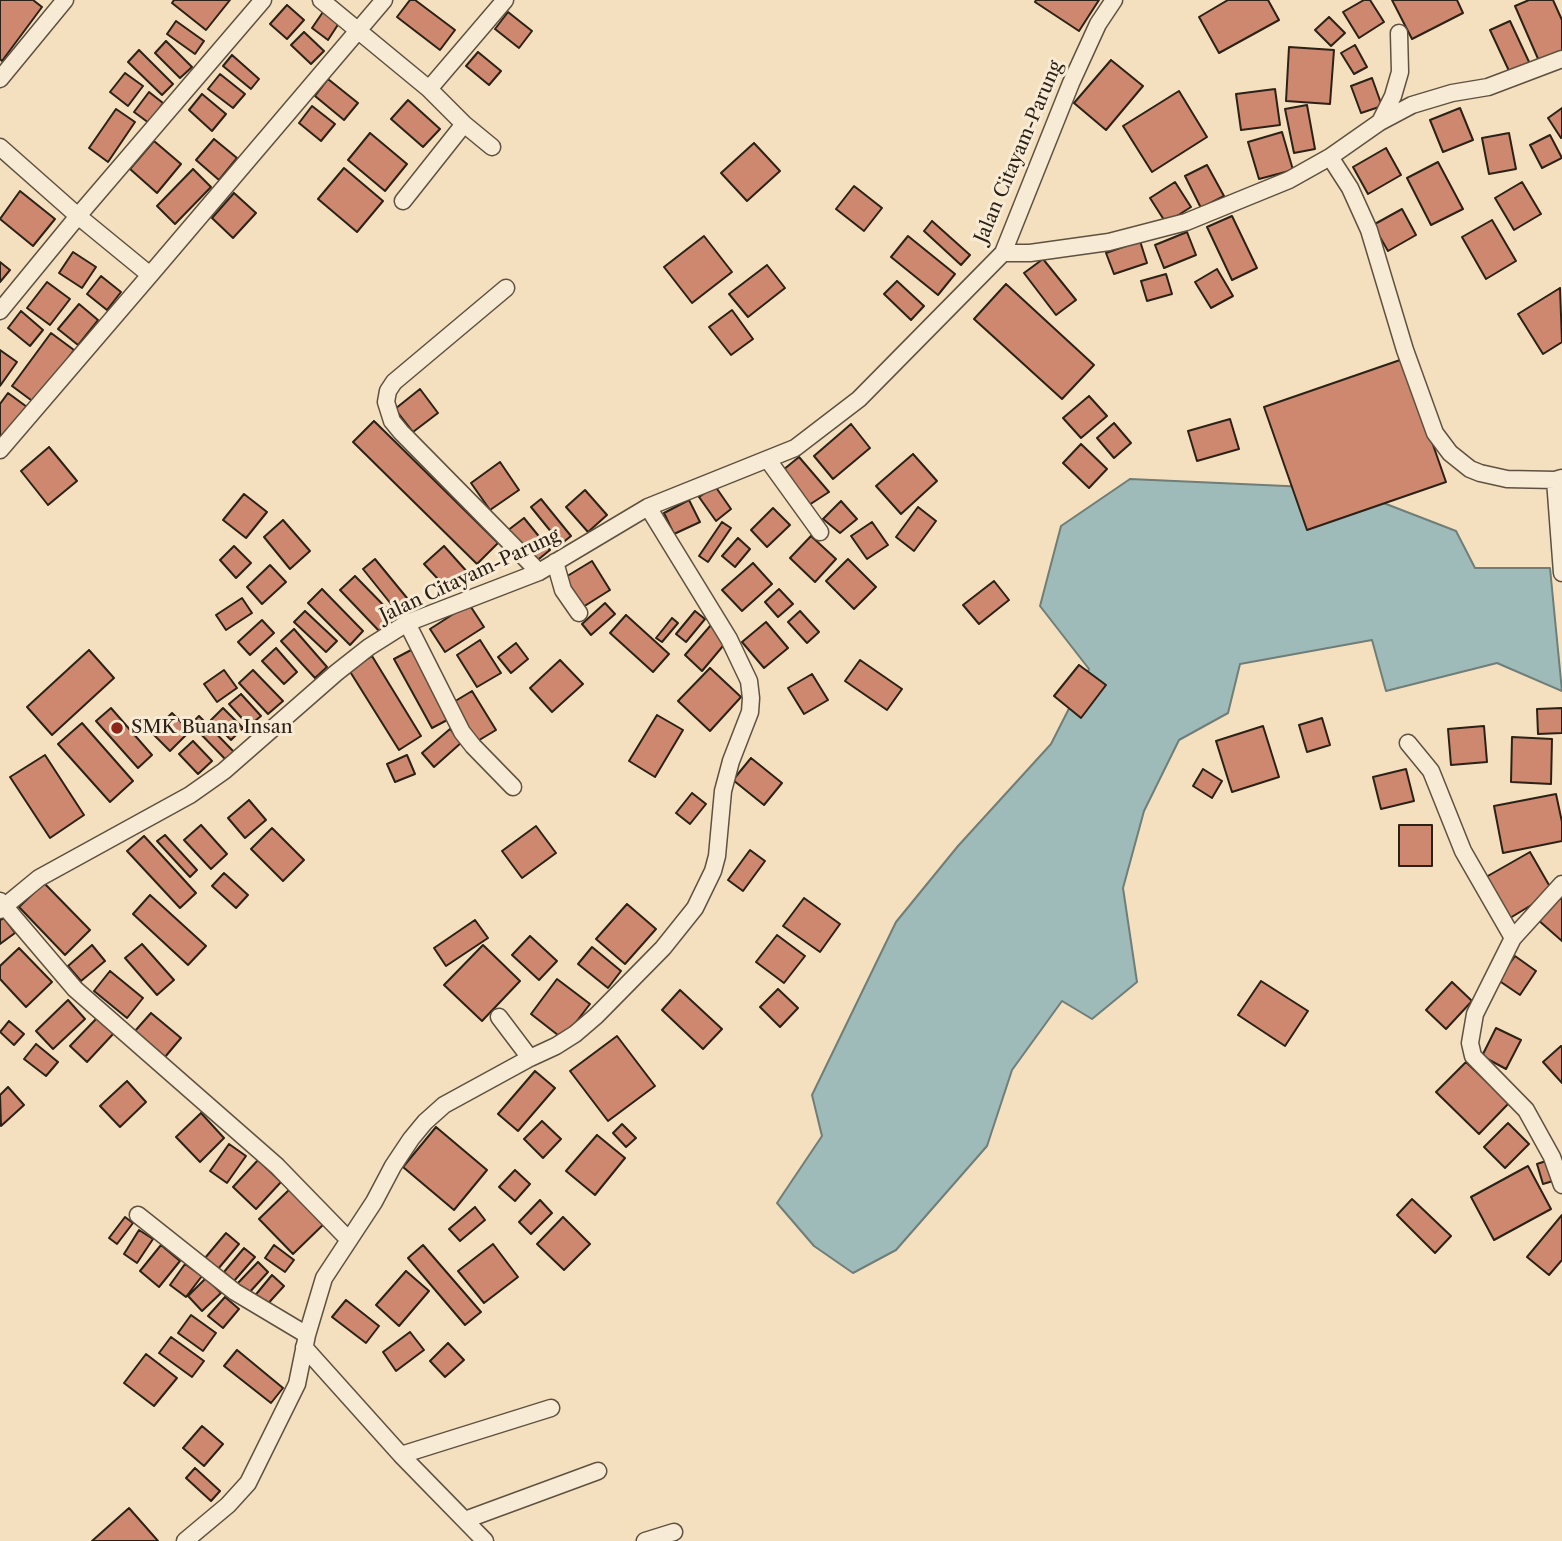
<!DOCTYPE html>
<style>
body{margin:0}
canvas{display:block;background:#f4e0be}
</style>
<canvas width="1562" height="1541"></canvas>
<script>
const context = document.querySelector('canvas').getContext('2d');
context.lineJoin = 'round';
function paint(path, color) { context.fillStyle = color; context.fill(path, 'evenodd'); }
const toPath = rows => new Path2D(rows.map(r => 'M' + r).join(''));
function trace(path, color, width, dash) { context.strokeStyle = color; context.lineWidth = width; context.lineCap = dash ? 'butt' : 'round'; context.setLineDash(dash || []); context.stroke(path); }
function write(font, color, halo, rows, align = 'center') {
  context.font = font + ' "Libre Caslon Text",serif'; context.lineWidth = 6; context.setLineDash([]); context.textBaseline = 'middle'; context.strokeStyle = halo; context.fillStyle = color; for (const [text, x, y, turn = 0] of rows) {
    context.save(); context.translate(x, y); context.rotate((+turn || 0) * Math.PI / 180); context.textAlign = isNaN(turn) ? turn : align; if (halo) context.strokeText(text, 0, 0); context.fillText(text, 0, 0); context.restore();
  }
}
const water = toPath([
 [1130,479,1308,487,1368,497,1456,531,1475,568,1550,568,1562,691,1497,663,1386,691,1372,640,1240,664,1228,713,1179,740,1144,811,1123,888,1137,982,1092,1019,1062,1001,1012,1070,987,1146,896,1250,853,1273,814,1246,777,1203,822,1136,812,1095,896,922,958,846,1051,744,1089,669,1040,606,1061,526,1130,479]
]);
paint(water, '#9ebbb9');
trace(water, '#707d78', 2);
const building = toPath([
 [0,0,33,0,42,7,2,61,0,59,0,0],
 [174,0,230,0,206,30,172,3,174,0],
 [410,0,415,0,455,30,440,50,397,17,410,0],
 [1036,0,1099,0,1079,31,1035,2,1036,0],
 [1228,0,1268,0,1279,20,1219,53,1199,17,1228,0],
 [1364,0,1370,0,1384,22,1359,38,1343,12,1364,0],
 [1392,0,1457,0,1463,13,1412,39,1392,0],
 [1529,0,1553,0,1562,20,1562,51,1539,61,1515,6,1529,0],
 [287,5,304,20,287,39,270,24,287,5],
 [325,9,341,20,328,40,312,28,325,9],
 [508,12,532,31,519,48,495,29,508,12],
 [1329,17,1345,33,1331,46,1315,30,1329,17],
 [176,21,204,41,195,54,167,34,176,21],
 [1510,21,1530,64,1510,73,1490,30,1510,21],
 [304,32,324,51,311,64,291,45,304,32],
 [166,41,192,67,180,78,155,53,166,41],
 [1355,45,1367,67,1354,74,1341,53,1355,45],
 [1289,47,1334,50,1330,104,1286,101,1289,47],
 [139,50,173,84,162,95,128,62,139,50],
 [478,52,501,71,489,85,466,66,478,52],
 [232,55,259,79,251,89,223,66,232,55],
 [1111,60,1143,86,1106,130,1074,103,1111,60],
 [125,73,143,86,128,106,110,92,125,73],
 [220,74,245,94,233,108,208,89,220,74],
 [1372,78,1382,106,1361,113,1351,86,1372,78],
 [328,79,358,103,344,120,315,96,328,79],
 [1275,89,1280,125,1241,130,1236,94,1275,89],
 [1179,91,1207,137,1152,172,1123,126,1179,91],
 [149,92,163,103,149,123,134,112,149,92],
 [202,94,226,114,212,131,189,110,202,94],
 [408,100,440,129,423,147,391,119,408,100],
 [1307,105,1315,149,1294,153,1285,109,1307,105],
 [312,106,335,124,321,141,299,123,312,106],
 [1460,108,1473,140,1443,152,1430,120,1460,108],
 [1562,108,1562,137,1561,138,1548,118,1562,108],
 [116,109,135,122,108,162,89,148,116,109],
 [1282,132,1293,170,1259,179,1248,142,1282,132],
 [370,133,407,164,385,191,348,160,370,133],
 [1509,133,1516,169,1489,174,1482,138,1509,133],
 [1550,135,1562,158,1542,168,1530,145,1550,135],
 [214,139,237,158,219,180,196,160,214,139],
 [154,141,181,164,157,193,130,169,154,141],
 [754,143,780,171,747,201,721,173,754,143],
 [1386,148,1401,175,1368,194,1353,167,1386,148],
 [1438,162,1463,209,1431,225,1407,178,1438,162],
 [1207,165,1224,196,1201,208,1185,176,1207,165],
 [344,168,383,201,357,232,318,199,344,168],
 [193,169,211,187,175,224,157,206,193,169],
 [1175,182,1191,207,1166,223,1150,198,1175,182],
 [1522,182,1541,214,1514,230,1495,198,1522,182],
 [854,186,882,208,864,231,836,209,854,186],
 [20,191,55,219,33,246,0,219,20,191],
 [234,193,256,213,233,238,212,218,234,193],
 [1402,209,1416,235,1388,251,1373,225,1402,209],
 [1232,216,1257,268,1232,280,1207,227,1232,216],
 [1492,220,1516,261,1486,279,1462,237,1492,220],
 [932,221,970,255,961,265,924,231,932,221],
 [1187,232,1196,255,1164,268,1155,245,1187,232],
 [704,236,732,272,692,303,664,267,704,236],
 [908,236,955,274,938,295,891,257,908,236],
 [1140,241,1147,263,1114,274,1106,253,1140,241],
 [73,252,96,267,82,288,59,273,73,252],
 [1043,259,1076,300,1056,315,1024,273,1043,259],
 [0,262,10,270,0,282,0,262],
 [767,265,785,288,748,317,729,294,767,265],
 [1217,269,1233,296,1211,308,1195,282,1217,269],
 [1166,274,1172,294,1147,301,1141,281,1166,274],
 [101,276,121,292,107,310,87,294,101,276],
 [897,281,924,306,911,320,884,294,897,281],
 [47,282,70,299,50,325,27,308,47,282],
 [1006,284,1094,365,1062,399,974,319,1006,284],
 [1560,288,1562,342,1543,354,1518,314,1560,288],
 [79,304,98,320,78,345,58,329,79,304],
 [732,310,753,339,731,355,709,327,732,310],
 [21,311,43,330,30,346,8,328,21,311],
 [51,333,74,350,35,403,12,386,51,333],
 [0,350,17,362,0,386,0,350],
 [1403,359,1446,482,1307,530,1264,407,1403,359],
 [420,389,438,413,413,432,395,409,420,389],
 [8,393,27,407,0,444,0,404,8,393],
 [1089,396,1107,416,1081,438,1063,418,1089,396],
 [1230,419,1239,449,1197,461,1188,431,1230,419],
 [374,421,498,543,477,564,353,442,374,421],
 [1114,423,1131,443,1114,458,1097,438,1114,423],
 [851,424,870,448,833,479,814,456,851,424],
 [1081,444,1107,469,1089,488,1063,463,1081,444],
 [49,447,77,481,48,505,21,471,49,447],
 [913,454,937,481,901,514,876,486,913,454],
 [799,457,829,492,809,505,783,470,799,457],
 [500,462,519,490,490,510,471,483,500,462],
 [715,486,731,509,716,521,699,497,715,486],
 [585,490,607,515,588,532,566,507,585,490],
 [244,494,267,512,246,538,223,520,244,494],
 [541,499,571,536,561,544,531,507,541,499],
 [689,500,700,522,674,534,664,513,689,500],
 [841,501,857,519,840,533,823,519,841,501],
 [918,507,936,521,914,551,896,537,918,507],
 [773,508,790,525,767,547,751,530,773,508],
 [524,518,550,550,534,563,507,531,524,518],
 [283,520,310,551,290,569,264,537,283,520],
 [722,522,731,528,708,562,699,556,722,522],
 [872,522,888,545,867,559,851,536,872,522],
 [811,536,836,559,815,582,790,558,811,536],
 [738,538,750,549,735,567,722,556,738,538],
 [234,546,251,563,236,578,220,560,234,546],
 [444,546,469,574,449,591,424,564,444,546],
 [375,559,416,609,403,619,363,569,375,559],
 [848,559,876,587,854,609,826,581,848,559],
 [592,561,610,590,583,607,564,578,592,561],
 [753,563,772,584,742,611,722,590,753,563],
 [270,565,286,582,262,604,247,587,270,565],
 [355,576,396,618,381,633,340,590,355,576],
 [994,581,1009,600,979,624,963,605,994,581],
 [322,589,363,631,350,645,308,603,322,589],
 [779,589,793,604,778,617,765,602,779,589],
 [242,598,252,613,226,630,216,615,242,598],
 [605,603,615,614,591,635,582,624,605,603],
 [469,604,484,627,445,652,430,629,469,604],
 [305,611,337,641,326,652,294,622,305,611],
 [695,611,705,619,686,642,676,634,695,611],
 [800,611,819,632,807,643,788,622,800,611],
 [626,615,669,654,653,672,610,633,626,615],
 [672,618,678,623,662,642,656,638,672,618],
 [262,620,274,633,250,655,238,642,262,620],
 [766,622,788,648,764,668,742,642,766,622],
 [711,625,728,640,702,671,685,655,711,625],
 [294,629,327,667,315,678,281,641,294,629],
 [480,640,501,673,477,687,457,655,480,640],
 [516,643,528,659,511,673,498,657,516,643],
 [276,648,297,672,284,684,262,661,276,648],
 [413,649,451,718,432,728,394,659,413,649],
 [89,650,114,678,52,735,27,707,89,650],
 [372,656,421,736,399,750,349,670,372,656],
 [560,660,583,684,552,712,530,688,560,660],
 [860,660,902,689,887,710,845,681,860,660],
 [1079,665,1106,685,1081,718,1054,696,1079,665],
 [710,668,741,697,710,731,678,701,710,668],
 [224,670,237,688,217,702,204,684,224,670],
 [253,670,283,701,268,714,239,683,253,670],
 [812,674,828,700,804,714,788,688,812,674],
 [472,691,496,730,476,742,452,703,472,691],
 [241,694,261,716,249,726,229,704,241,694],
 [111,708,152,755,138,768,96,721,111,708],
 [223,708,243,728,231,740,211,720,223,708],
 [1562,708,1562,733,1538,734,1537,709,1562,708],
 [172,713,190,731,170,751,152,733,172,713],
 [657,715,683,730,655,777,629,761,657,715],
 [199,716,235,753,227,761,191,724,199,716],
 [1322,718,1330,745,1307,752,1299,725,1322,718],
 [82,723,133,781,110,802,58,744,82,723],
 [1263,726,1279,777,1232,792,1216,741,1263,726],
 [1484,726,1487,762,1451,765,1448,729,1484,726],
 [450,729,462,742,434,767,422,753,450,729],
 [1512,737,1552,739,1551,784,1511,782,1512,737],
 [193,741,212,761,198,774,179,754,193,741],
 [45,755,84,815,50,838,10,777,45,755],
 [407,755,415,774,395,782,387,764,407,755],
 [751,758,782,783,764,805,733,780,751,758],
 [1203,769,1222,781,1212,798,1193,786,1203,769],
 [1406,769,1414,801,1381,809,1373,777,1406,769],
 [692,793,706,804,690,824,676,813,692,793],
 [1556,794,1562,822,1562,841,1503,853,1494,806,1556,794],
 [249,800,266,820,245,838,228,818,249,800],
 [201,825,227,854,211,869,184,840,201,825],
 [1399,825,1432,825,1432,866,1399,866,1399,825],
 [536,826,556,853,522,878,502,851,536,826],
 [272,828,304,860,283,881,251,849,272,828],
 [165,835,197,870,190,877,157,841,165,835],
 [144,836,196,893,180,908,127,851,144,836],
 [750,850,765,861,743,891,728,880,750,850],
 [1530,852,1553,892,1510,918,1486,877,1530,852],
 [224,873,248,895,236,908,212,886,224,873],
 [44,883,90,930,65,955,19,907,44,883],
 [150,895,206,946,188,965,133,914,150,895],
 [1558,896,1562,900,1562,941,1537,919,1558,896],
 [804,898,840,924,820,952,783,926,804,898],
 [627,904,656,929,625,964,596,939,627,904],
 [4,918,15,933,0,944,0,920,4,918],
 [475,920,488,938,446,966,434,948,475,920],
 [777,935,805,956,784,983,756,962,777,935],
 [530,936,557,961,539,980,512,955,530,936],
 [142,944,174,980,157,995,125,958,142,944],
 [92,945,105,961,81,981,68,966,92,945],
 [483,945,520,981,482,1021,444,985,483,945],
 [592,947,621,971,608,988,578,964,592,947],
 [19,948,52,982,26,1007,0,979,0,966,19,948],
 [1515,956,1536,971,1520,995,1498,980,1515,956],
 [110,971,143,998,127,1018,94,991,110,971],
 [557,979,590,1004,563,1039,531,1014,557,979],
 [1261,981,1308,1011,1285,1046,1238,1015,1261,981],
 [1452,982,1472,1001,1446,1029,1426,1010,1452,982],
 [778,989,798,1008,780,1027,760,1007,778,989],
 [680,990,722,1029,703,1049,662,1010,680,990],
 [68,1000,85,1019,53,1049,36,1031,68,1000],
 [151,1013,181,1038,165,1057,135,1031,151,1013],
 [97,1018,114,1033,87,1062,70,1046,97,1018],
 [9,1021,24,1034,14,1045,0,1032,9,1021],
 [1496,1028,1521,1040,1506,1069,1482,1056,1496,1028],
 [617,1036,655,1086,608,1121,570,1071,617,1036],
 [36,1044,58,1062,46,1076,24,1059,36,1044],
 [1561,1046,1562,1047,1562,1083,1543,1062,1561,1046],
 [1466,1062,1509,1103,1479,1134,1436,1092,1466,1062],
 [535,1071,555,1088,518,1131,498,1114,535,1071],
 [127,1081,146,1102,120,1127,100,1106,127,1081],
 [8,1087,24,1105,1,1126,0,1095,8,1087],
 [201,1113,224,1138,200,1162,176,1137,201,1113],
 [542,1121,561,1139,543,1158,524,1139,542,1121],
 [1508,1123,1529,1144,1505,1168,1484,1147,1508,1123],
 [622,1124,636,1138,626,1147,613,1133,622,1124],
 [436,1127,487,1170,454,1210,403,1167,436,1127],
 [597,1135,625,1158,595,1195,566,1171,597,1135],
 [229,1144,246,1156,227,1183,210,1171,229,1144],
 [258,1160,281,1182,256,1209,233,1187,258,1160],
 [1546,1161,1553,1181,1543,1184,1537,1164,1546,1161],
 [1528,1166,1551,1209,1494,1240,1471,1197,1528,1166],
 [515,1170,530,1184,515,1201,499,1187,515,1170],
 [293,1186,327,1221,293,1254,259,1219,293,1186],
 [1412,1199,1451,1236,1435,1253,1397,1215,1412,1199],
 [540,1200,552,1213,531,1234,519,1222,540,1200],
 [475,1207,485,1220,460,1241,449,1229,475,1207],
 [1562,1215,1562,1260,1549,1275,1527,1257,1562,1215],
 [125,1217,133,1223,117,1244,109,1238,125,1217],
 [563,1217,590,1244,564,1270,537,1244,563,1217],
 [139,1230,153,1239,137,1263,124,1254,139,1230],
 [226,1233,239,1244,218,1269,205,1258,226,1233],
 [493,1244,518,1277,484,1303,458,1271,493,1244],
 [161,1245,180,1261,159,1287,140,1271,161,1245],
 [274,1245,294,1260,285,1272,265,1258,274,1245],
 [423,1245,481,1312,465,1325,408,1258,423,1245],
 [244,1248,255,1257,234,1281,224,1272,244,1248],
 [258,1262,268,1272,248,1294,237,1284,258,1262],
 [185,1264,202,1276,186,1297,170,1285,185,1264],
 [406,1271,429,1291,399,1326,376,1305,406,1271],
 [272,1275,284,1286,264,1308,253,1298,272,1275],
 [206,1278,221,1293,202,1311,188,1296,206,1278],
 [225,1297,239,1309,223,1328,208,1316,225,1297],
 [346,1300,379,1326,366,1343,332,1317,346,1300],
 [191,1315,216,1333,203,1351,178,1333,191,1315],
 [410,1332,424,1350,396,1371,383,1352,410,1332],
 [171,1337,204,1361,192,1377,159,1353,171,1337],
 [448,1343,464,1360,445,1377,430,1361,448,1343],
 [237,1350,283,1388,271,1403,224,1366,237,1350],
 [146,1354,177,1378,154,1406,124,1383,146,1354],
 [202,1426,223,1444,204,1466,183,1448,202,1426],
 [195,1468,220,1491,211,1501,186,1478,195,1468],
 [129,1508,158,1541,92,1541,129,1508]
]);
paint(building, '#cd886f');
trace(building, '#2c2117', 2);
const minor = toPath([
 [321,0,429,89,464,124,492,147],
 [0,79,65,0],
 [429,89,505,0],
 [1380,122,1393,96,1400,72,1399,33],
 [0,147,78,216,150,275,384,0],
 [1330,157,1350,188,1369,230,1405,350,1435,433,1450,453,1470,469,1480,473,1507,479,1555,480,1562,478],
 [403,201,464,124],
 [1003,253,1030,253,1109,242,1186,222,1289,180,1330,157,1380,122,1412,105,1452,93,1488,87,1562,59],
 [506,288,394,382,388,391,386,402,392,421,401,432,539,572],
 [0,311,78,216,263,0],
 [0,450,150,275],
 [768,460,820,532],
 [1555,480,1562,573],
 [555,562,563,590,579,613],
 [407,623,462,732,473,746,513,787],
 [1408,743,1431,771,1463,851,1513,938],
 [1562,884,1513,938,1475,1014,1470,1043,1473,1056,1526,1110,1552,1157,1562,1185],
 [0,901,75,989,277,1166,349,1240],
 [0,910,39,878,190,795,224,771,336,673,369,647,407,623,539,572,648,507,795,448,859,399,1003,253,1071,83,1098,24,1114,0],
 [499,1017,530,1058],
 [138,1215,235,1292,307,1335],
 [304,1347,401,1455,485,1541],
 [401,1455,551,1408],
 [465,1520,598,1471],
 [185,1541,228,1505,248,1483,297,1384,307,1335,324,1278,374,1202,393,1166,411,1139,425,1122,444,1105,530,1058,556,1046,575,1034,596,1016,663,948,695,908,713,871,717,856,723,791,731,761,750,712,751,698,749,681,729,639,648,507],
 [645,1541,674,1532]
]);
trace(minor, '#5e5141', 19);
trace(minor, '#f8ebd5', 16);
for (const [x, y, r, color] of [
 [117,728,7,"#8f2418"]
]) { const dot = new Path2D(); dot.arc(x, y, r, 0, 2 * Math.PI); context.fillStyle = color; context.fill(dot); trace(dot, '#f8ebd5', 2.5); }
write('19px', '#2c2117', '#f8ebd5', [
 ["Jalan Citayam-Parung",1019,152,-67],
 ["Jalan Citayam-Parung",470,576,-25]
]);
write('19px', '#2c2117', '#f8ebd5', [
 ["SMK Buana Insan",131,728]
], 'left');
</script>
